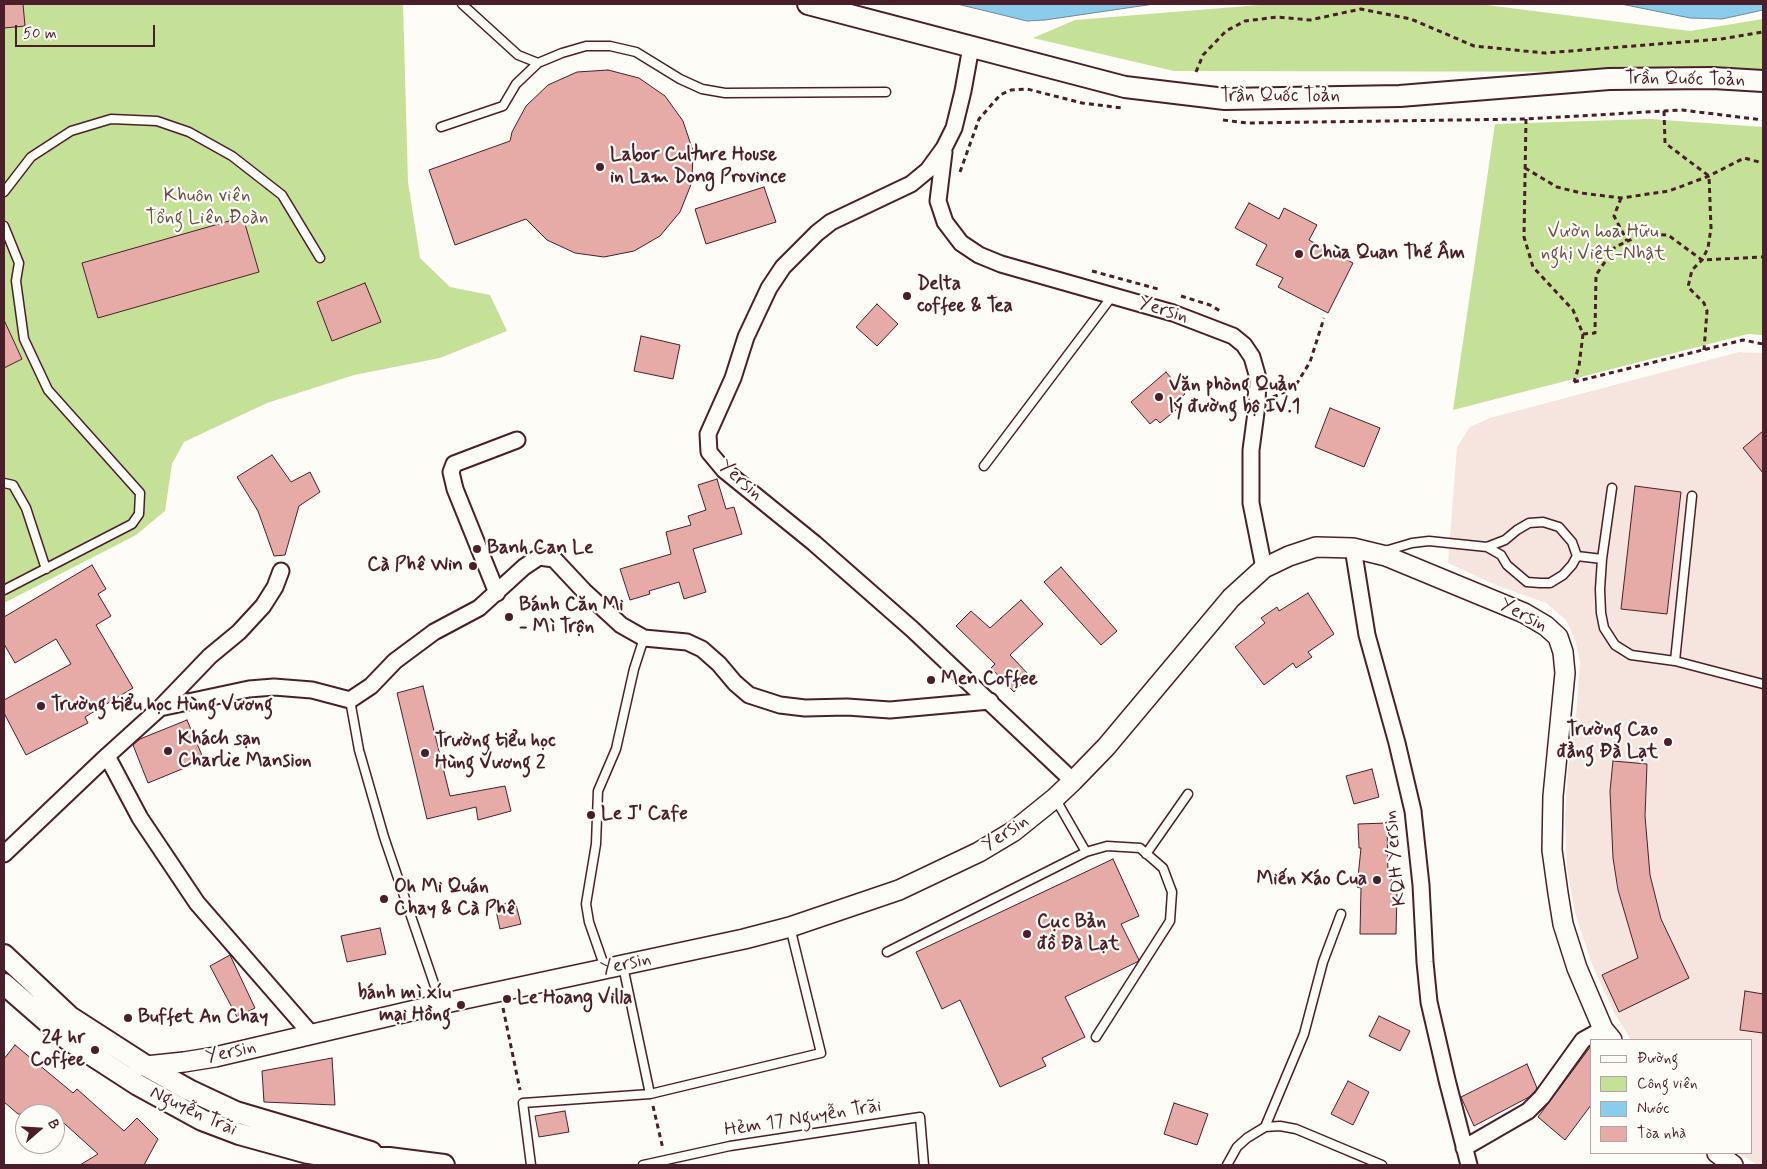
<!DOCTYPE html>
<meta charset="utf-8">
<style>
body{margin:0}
#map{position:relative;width:1767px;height:1169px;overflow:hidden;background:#fdfcf7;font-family:Mynerve,sans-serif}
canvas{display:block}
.frame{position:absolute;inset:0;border:5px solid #4a1f2b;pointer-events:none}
.legend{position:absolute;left:1590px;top:1039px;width:162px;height:115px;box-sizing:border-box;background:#fdfcf7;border:1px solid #b5a4a5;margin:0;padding:6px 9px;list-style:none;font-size:15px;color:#4a1f2b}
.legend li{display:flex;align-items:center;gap:10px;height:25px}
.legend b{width:25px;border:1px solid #b5a4a5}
.north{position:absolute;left:15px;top:1104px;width:50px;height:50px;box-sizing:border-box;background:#fdfcf7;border:1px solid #b5a4a5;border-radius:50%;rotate:71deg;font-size:14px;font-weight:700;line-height:20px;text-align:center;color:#4a1f2b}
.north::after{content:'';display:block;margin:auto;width:18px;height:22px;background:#4a1f2b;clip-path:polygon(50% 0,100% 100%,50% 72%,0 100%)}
.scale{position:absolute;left:15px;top:25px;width:140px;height:22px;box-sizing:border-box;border:2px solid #4a1f2b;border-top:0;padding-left:6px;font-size:15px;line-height:18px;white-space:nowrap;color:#4a1f2b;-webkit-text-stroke:4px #fdfcf7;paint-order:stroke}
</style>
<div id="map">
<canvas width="1767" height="1169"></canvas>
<div class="frame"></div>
<ul class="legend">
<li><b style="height:6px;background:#fdfcf7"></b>Đường</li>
<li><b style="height:14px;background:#c5e097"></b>Công viên</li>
<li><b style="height:14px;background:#8acdeb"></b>Nước</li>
<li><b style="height:14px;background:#e6aba7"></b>Tòa nhà</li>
</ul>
<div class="north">B</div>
<div class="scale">50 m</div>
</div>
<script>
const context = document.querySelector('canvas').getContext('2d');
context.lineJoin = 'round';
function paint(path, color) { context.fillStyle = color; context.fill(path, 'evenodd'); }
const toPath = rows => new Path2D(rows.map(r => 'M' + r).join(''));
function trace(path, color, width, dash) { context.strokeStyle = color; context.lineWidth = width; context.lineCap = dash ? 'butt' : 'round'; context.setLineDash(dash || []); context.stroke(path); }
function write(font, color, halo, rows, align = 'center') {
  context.font = font + ' Mynerve,sans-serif'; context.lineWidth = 4.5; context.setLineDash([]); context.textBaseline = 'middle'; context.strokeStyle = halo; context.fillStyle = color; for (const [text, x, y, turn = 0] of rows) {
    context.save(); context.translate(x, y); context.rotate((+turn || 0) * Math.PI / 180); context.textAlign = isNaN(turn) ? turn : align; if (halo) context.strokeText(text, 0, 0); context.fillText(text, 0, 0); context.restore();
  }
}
paint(toPath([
 [1739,352,1763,353,1763,1165,1758,1165,1738,1153,1751,1153,1751,1040,1631,1040,1615,1014,1593,967,1576,916,1567,869,1565,820,1568,768,1576,716,1580,662,1575,639,1566,620,1546,603,1496,585,1448,563,1457,447,1470,427,1490,418]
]), '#f6e4df');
paint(toPath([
 [4,4,403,4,408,182,420,258,450,287,490,295,507,331,440,358,354,375,267,403,184,442,172,464,165,511,136,535,4,603],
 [1272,4,1479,4,1690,31,1763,19,1763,79,1714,72,1174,71,1033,38,1075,20],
 [1649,119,1763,127,1763,335,1748,334,1453,410,1495,124]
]), '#c5e097');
const water = toPath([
 [957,4,1167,4,1154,4,1045,20,1027,21,957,4],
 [1621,4,1763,4,1763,10,1722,19,1690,18,1621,4]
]);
paint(water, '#8acdeb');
trace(water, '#70879e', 1);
const building = toPath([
 [4,4,23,4,25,26,4,28,4,4],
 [608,70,639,78,665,96,683,121,693,151,692,182,680,212,660,236,634,251,604,257,575,253,547,240,526,219,455,245,429,170,510,141,512,132,526,106,548,85,577,72,608,70],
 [764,187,776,222,706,244,695,209,764,187],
 [1249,203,1279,219,1284,208,1317,225,1309,240,1353,263,1328,313,1278,287,1283,278,1256,265,1267,245,1235,228,1249,203],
 [243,217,259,272,98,318,82,263,243,217],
 [365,283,381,322,332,341,317,302,365,283],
 [877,304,898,324,877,346,856,327,877,304],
 [4,320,22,359,4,368,4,320],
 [641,336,680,345,673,379,634,371,641,336],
 [1166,372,1185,394,1178,400,1182,405,1160,423,1156,419,1150,424,1131,402,1166,372],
 [1330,408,1380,428,1364,467,1315,447,1330,408],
 [1763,431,1763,473,1743,448,1763,431],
 [272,455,291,482,310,472,320,492,299,506,285,555,274,556,258,511,237,477,272,455],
 [717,479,726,509,734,507,742,534,693,549,706,592,684,599,679,582,649,591,650,594,630,600,620,569,671,554,666,532,691,525,688,516,706,510,698,485,717,479],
 [1635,486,1681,492,1667,614,1621,609,1635,486],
 [92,565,106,589,98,594,111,616,96,625,133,688,85,717,88,723,26,755,4,713,4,700,71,664,56,639,15,663,4,644,4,617,92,565],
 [1061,567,1117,631,1101,645,1044,582,1061,567],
 [1308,593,1334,634,1308,652,1312,657,1296,668,1293,663,1264,685,1235,647,1265,623,1261,618,1277,607,1279,611,1308,593],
 [1021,600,1043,624,1010,655,1030,676,1014,692,991,668,995,664,956,626,971,611,990,628,1021,600],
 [423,686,450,796,505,786,511,811,478,820,476,807,427,819,397,693,423,686],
 [187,720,204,760,148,783,133,745,140,739,187,720],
 [1613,761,1647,764,1645,816,1650,875,1661,919,1689,978,1619,1012,1602,975,1638,958,1618,890,1613,858,1610,791,1613,761],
 [1372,769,1379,797,1354,804,1346,776,1372,769],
 [1387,823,1388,872,1392,872,1390,893,1397,893,1396,934,1360,934,1361,888,1357,887,1361,848,1359,848,1358,824,1387,823],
 [1113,859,1139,916,1121,924,1139,960,1137,962,1065,997,1085,1037,1042,1058,1046,1066,1000,1087,960,1000,942,1009,916,952,1113,859],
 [515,901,521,924,500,929,495,906,515,901],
 [380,928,386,954,347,962,341,936,380,928],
 [230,955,255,1008,237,1017,210,966,230,955],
 [1745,991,1763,994,1763,1033,1740,1030,1745,991],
 [1379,1016,1410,1031,1400,1051,1369,1036,1379,1016],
 [15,1045,73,1093,77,1089,124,1131,137,1118,158,1139,144,1165,80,1165,98,1154,44,1105,36,1114,18,1114,4,1102,4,1059,15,1045],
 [1591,1046,1591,1105,1565,1140,1538,1117,1591,1046],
 [332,1058,335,1105,264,1102,262,1071,332,1058],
 [1527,1064,1537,1088,1535,1091,1529,1097,1474,1126,1461,1097,1527,1064],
 [1348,1081,1369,1092,1353,1125,1331,1114,1348,1081],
 [1174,1103,1208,1114,1197,1145,1164,1134,1174,1103],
 [565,1111,569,1132,539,1137,535,1116,565,1111]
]);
paint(building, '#e6aba7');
trace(building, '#4a1f2b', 1);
const service = toPath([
 [462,4,518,55,538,63,562,53,586,46,610,46,636,52,680,79,702,89,725,93,886,92],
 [441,127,503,106,516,84,538,63],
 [4,192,31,157,71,131,111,119,157,121,189,132,232,156,282,195,320,258],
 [4,226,19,263,16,281,24,339,48,390,140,493,139,514,132,524,4,590],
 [984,466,1113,295],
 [4,483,13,485,26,508,46,569],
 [1612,488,1602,559,1600,589,1601,613,1604,628,1615,645,1631,655,1675,661,1763,684],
 [1385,551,1412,543,1429,541,1487,547,1505,540,1517,530,1529,523,1543,522,1559,527,1572,542,1577,556,1572,565,1563,575,1550,583,1540,583,1527,582,1507,565,1501,555,1487,547],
 [1577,556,1602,559],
 [1675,661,1692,496],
 [350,700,359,750,384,837,441,1004],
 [1055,798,1086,852,1107,846,1140,848,1163,868,1172,892,1170,921,1096,1037],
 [1146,854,1188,794],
 [887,952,1086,852],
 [623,966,650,1094],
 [605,968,589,922,586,904,596,844,598,791,616,749,634,669,644,638],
 [1265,1127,1304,1034,1323,962,1341,914],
 [531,1165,523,1103,650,1094,821,1053,790,927],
 [643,1165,730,1146,920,1117,924,1165],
 [1227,1165,1237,1147,1247,1138,1265,1127,1280,1126,1296,1129,1382,1165]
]);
const minor = toPath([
 [971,47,963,91,954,128,944,148,928,170,911,184,831,222,817,233,783,267,769,288,746,337,733,378,708,434,709,452,724,470,814,543,912,629,1073,781],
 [944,152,938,201,945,222,961,243,979,255,1001,264,1173,313,1233,336,1244,345,1252,357,1258,378,1257,405,1251,450,1251,503,1264,568],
 [1353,548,1367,635,1397,743,1413,811,1421,885,1425,962,1429,1002,1447,1080,1469,1165],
 [497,593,455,489,451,472,454,464,517,440],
 [160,708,249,689,274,687,312,690,350,700,371,686,395,661,434,632,479,608,524,567,539,557,554,559,584,591,621,625,644,638,687,642,702,649,719,664,735,683,749,695,780,705,805,708,847,707,890,710,990,701],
 [107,756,140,818,197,903,312,1035],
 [4,854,107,756,160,708,210,656,239,632,263,606,275,587,281,571],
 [1464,1148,1528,1111,1542,1097,1583,1040,1603,1029]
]);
const tertiary = toPath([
 [139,1065,146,1066,184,1062,215,1057,441,1004,744,939,790,927,899,890,979,852,1014,831,1055,798,1073,781,1106,747,1231,598,1264,568,1289,556,1316,547,1353,548,1386,556,1524,613,1546,626,1558,637,1563,652,1565,673,1553,796,1552,850,1558,893,1563,924,1577,968,1603,1029,1612,1040],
 [1717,1153,1733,1165]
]);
const secondary = toPath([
 [808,4,1125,87,1225,99,1400,96,1609,79,1713,78,1763,81],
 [4,955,70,1017,146,1066,189,1090,236,1112,371,1152],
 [4,984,67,1039,138,1085,202,1120,239,1134,308,1153,337,1158,389,1158,444,1165]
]);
trace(service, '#4a1f2b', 11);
trace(minor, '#4a1f2b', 19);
trace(tertiary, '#4a1f2b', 22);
trace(secondary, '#4a1f2b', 24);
trace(toPath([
 [1196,72,1203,55,1226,31,1245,21,1277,17,1310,20,1361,9,1411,19,1474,46,1545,53,1721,39,1763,32],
 [1664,111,1665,143,1709,176,1711,228,1708,248,1702,260,1692,270,1688,287,1704,303,1707,311,1704,350],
 [1526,119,1524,237,1533,267,1573,310,1583,334,1579,366,1574,382],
 [1223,120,1247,123,1526,119,1682,110,1763,120],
 [1525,168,1557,187,1581,193,1621,198,1669,191,1709,176,1744,158,1763,163],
 [960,172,979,119,1000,95,1011,90,1027,89,1082,103,1122,108],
 [1621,198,1614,216,1627,241],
 [1092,271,1158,289],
 [1181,296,1210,305,1222,312],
 [1583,334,1595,333,1596,275,1615,247,1643,234,1668,235,1702,260,1763,257],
 [1574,382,1743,340,1763,344],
 [1273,397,1294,388,1310,362,1324,318],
 [503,1008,520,1090],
 [653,1106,663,1149]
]), '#4a1f2b', 3, [5, 4]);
trace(service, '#fdfcf7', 8);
trace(minor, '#fdfcf7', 15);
trace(tertiary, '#fdfcf7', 19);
trace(secondary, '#fdfcf7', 20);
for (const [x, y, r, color] of [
 [600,167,5,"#4a1f2b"],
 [1299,254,5,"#4a1f2b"],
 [907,296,5,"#4a1f2b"],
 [1159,397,5,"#4a1f2b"],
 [477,549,5,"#4a1f2b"],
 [473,566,5,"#4a1f2b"],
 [509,617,5,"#4a1f2b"],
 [931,680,5,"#4a1f2b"],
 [41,706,5,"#4a1f2b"],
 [1668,742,5,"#4a1f2b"],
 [168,751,5,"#4a1f2b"],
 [425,753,5,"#4a1f2b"],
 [591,815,5,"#4a1f2b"],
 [1377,880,5,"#4a1f2b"],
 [384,899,5,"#4a1f2b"],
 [1027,934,5,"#4a1f2b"],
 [507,999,5,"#4a1f2b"],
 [461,1005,5,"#4a1f2b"],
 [128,1018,5,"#4a1f2b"],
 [95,1050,5,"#4a1f2b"]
]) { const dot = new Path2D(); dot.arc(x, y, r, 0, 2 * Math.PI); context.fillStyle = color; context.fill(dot); trace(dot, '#fdfcf7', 2); }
write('19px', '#4a1f2b', '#fdfcf7', [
 ["Trần Quốc Toản",1685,80,1],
 ["Trần Quốc Toản",1280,97],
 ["Yersin",1163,311,17],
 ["Yersin",740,481,41],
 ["Yersin",1523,616,28],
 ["Yersin",1006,834,-34],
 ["KQH Yersin",1396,858,-96],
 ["Yersin",626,965,-12],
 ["Yersin",231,1053,-12],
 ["Nguyễn Trãi",193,1112,25],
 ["Hẻm 17 Nguyễn Trãi",803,1119,-9]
]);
write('bold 19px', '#4a1f2b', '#fdfcf7', [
 ["Labor Culture House",610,156],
 ["in Lam Dong Province",610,178],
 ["Chùa Quan Thế Âm",1309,254],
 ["Delta",917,285],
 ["coffee & Tea",917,307],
 ["Văn phòng Quản",1169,386],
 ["lý đường bộ IV.1",1169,408],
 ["Banh Can Le",487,549],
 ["Cà Phê Win",463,566,"right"],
 ["Bánh Căn Mi",519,606],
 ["- Mì Trộn",519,628],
 ["Men Coffee",941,680],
 ["Trường tiểu học Hùng Vương",51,706],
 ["Trường Cao",1658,731,"right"],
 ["đẳng Đà Lạt",1658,753,"right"],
 ["Khách sạn",178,740],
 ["Charlie Mansion",178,762],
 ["Trường tiểu học",435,742],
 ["Hùng Vương 2",435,764],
 ["Le J' Cafe",601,815],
 ["Miến Xáo Cua",1367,880,"right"],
 ["Oh Mi Quán",394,888],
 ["Chay & Cà Phê",394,910],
 ["Cục Bản",1037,923],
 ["đồ Đà Lạt",1037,945],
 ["bánh mì xíu",451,994,"right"],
 ["mại Hồng",451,1016,"right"],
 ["Le Hoang Villa",517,999],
 ["Buffet An Chay",138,1018],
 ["24 hr",85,1039,"right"],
 ["Coffee",85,1061,"right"]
], 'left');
write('19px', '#694f46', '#fdfcf7', [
 ["Khuôn viên",207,197],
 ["Tổng Liên Đoàn",207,219],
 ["Vườn hoa Hữu",1603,233],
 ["nghị Việt-Nhật",1603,255]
]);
</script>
